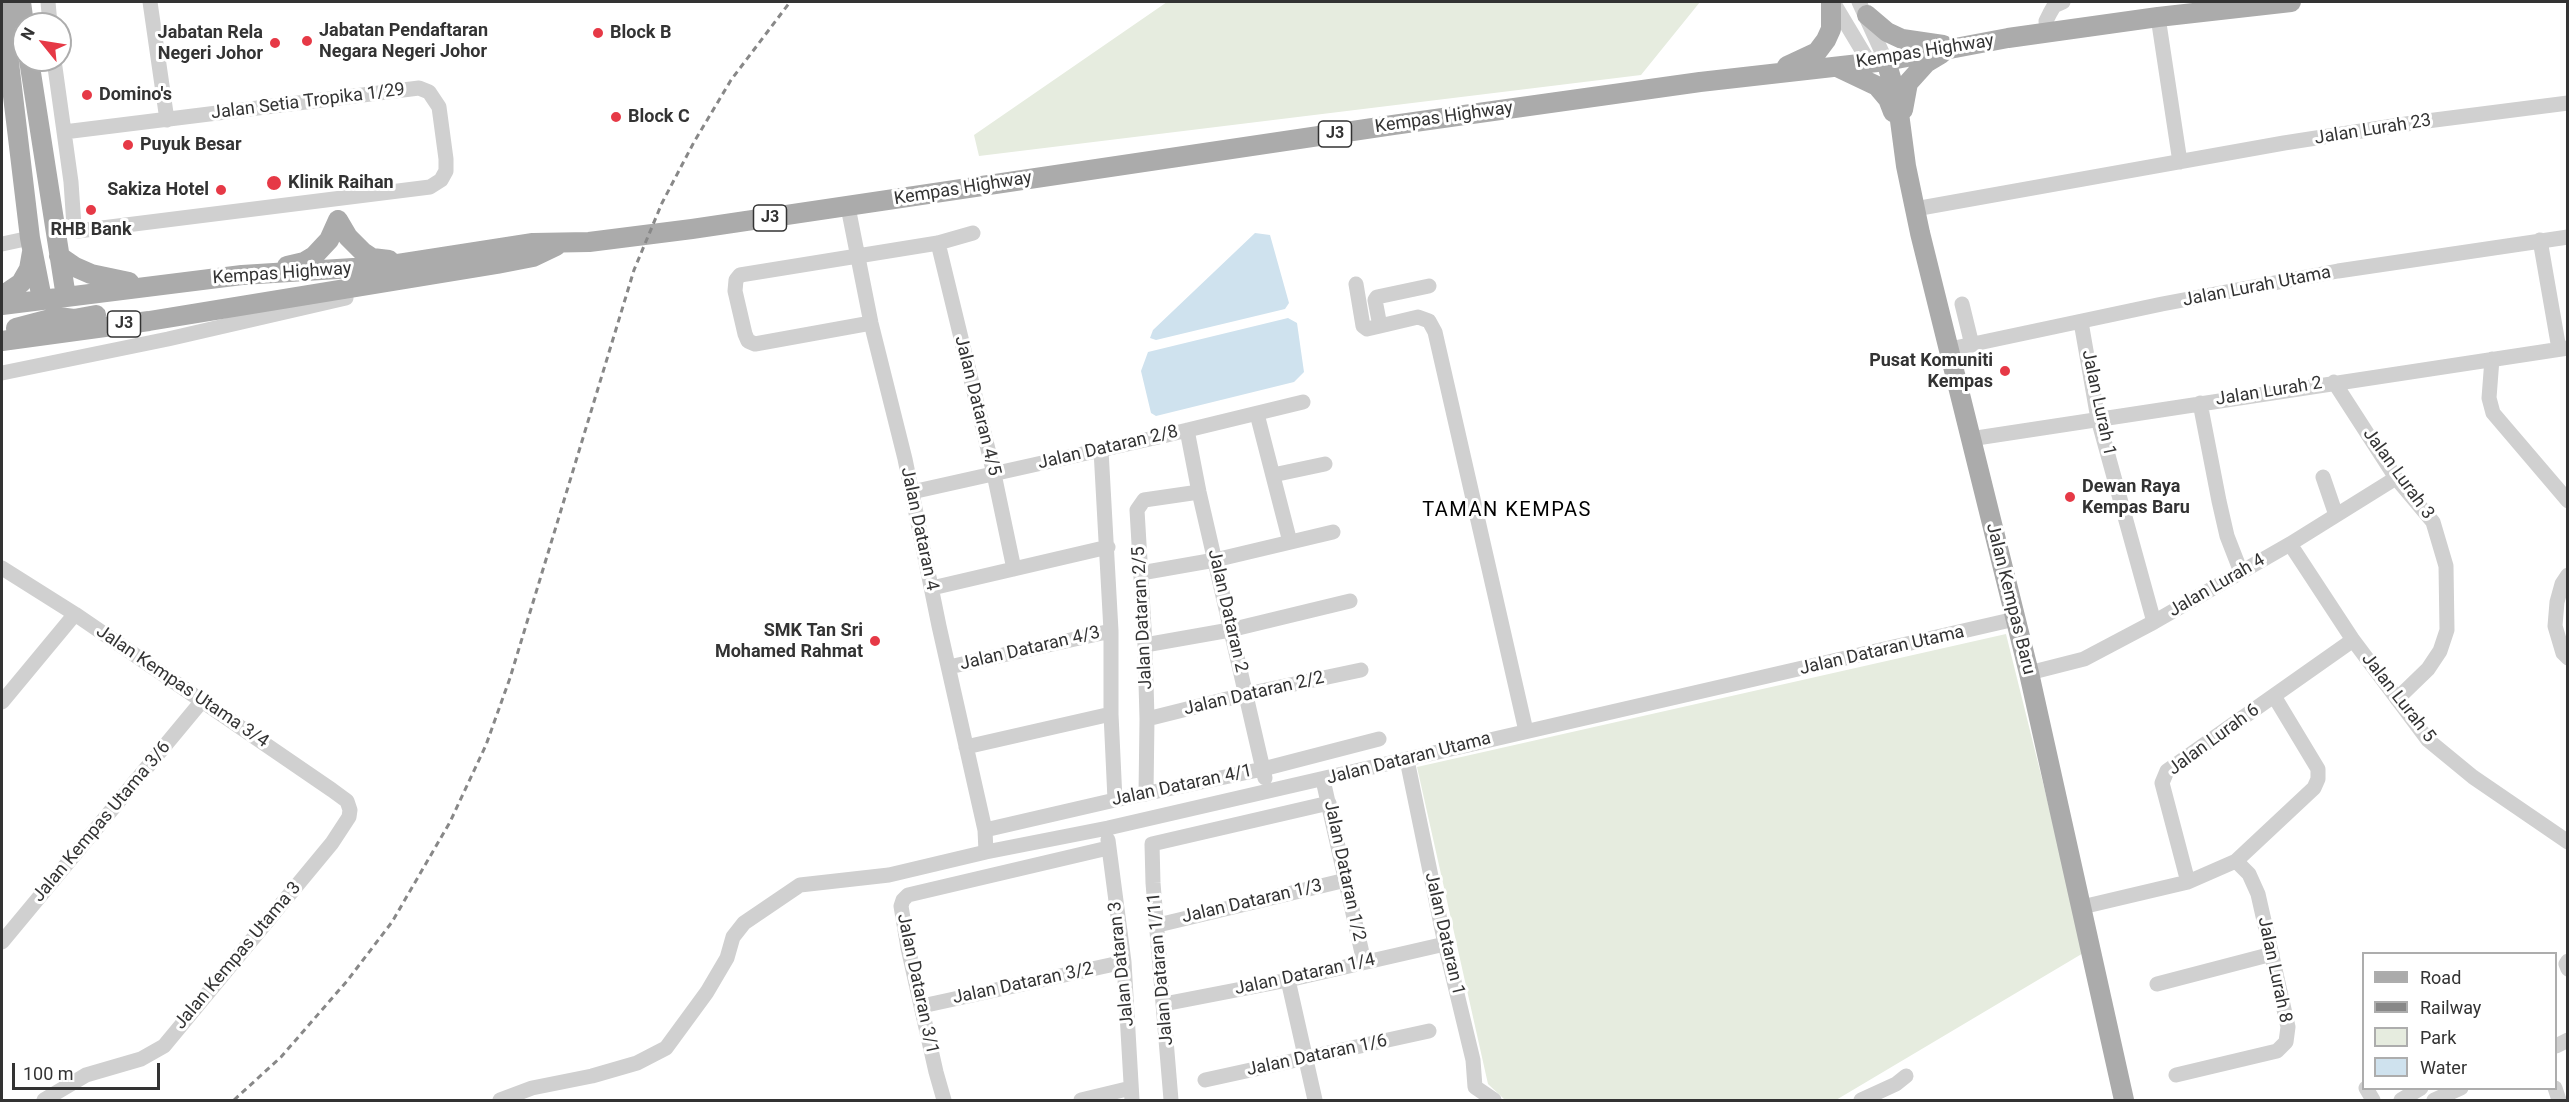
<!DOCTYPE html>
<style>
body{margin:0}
#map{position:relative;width:2569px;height:1102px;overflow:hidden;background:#fff;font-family:Roboto,sans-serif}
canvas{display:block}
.frame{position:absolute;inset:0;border:3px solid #333;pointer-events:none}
.legend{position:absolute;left:2362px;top:952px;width:195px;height:138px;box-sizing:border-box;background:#fff;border:2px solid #adadad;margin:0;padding:8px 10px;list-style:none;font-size:18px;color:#333}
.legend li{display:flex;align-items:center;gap:12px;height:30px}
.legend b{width:30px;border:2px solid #adadad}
.north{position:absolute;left:12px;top:12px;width:60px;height:60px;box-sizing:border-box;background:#fff;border:2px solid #adadad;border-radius:50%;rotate:300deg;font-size:16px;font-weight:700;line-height:24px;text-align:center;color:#333}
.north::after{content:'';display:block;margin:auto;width:21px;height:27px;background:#e63946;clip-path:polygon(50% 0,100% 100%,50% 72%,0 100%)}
.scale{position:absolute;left:12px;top:1063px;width:148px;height:27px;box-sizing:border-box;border:3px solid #333;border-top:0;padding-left:8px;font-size:18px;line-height:21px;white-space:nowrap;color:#333;-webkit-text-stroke:4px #fff;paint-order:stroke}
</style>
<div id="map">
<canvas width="2569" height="1102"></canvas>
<div class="frame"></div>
<ul class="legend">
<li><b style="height:8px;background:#ababab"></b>Road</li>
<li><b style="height:8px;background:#888"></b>Railway</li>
<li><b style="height:16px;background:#e6ecdf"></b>Park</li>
<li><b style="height:16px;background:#cfe2ee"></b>Water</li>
</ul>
<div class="north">N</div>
<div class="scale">100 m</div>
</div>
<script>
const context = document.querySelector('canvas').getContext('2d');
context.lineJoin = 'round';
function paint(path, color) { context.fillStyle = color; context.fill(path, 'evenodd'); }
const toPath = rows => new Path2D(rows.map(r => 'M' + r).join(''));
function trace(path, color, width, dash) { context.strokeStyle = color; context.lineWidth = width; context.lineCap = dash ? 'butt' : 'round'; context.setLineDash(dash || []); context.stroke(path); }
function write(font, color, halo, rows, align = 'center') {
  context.font = font + ' Roboto,sans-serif'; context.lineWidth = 6; context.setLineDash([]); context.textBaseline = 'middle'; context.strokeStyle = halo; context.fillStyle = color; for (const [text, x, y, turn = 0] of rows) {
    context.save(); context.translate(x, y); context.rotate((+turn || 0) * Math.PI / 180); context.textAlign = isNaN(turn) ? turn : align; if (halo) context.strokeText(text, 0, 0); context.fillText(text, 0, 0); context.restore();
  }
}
paint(toPath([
 [1167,2,1700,2,1641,75,979,156,974,135],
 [2006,634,2085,952,1836,1100,1505,1100,1488,1084,1417,767]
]), '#e6ecdf');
paint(toPath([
 [1255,233,1270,235,1289,303,1285,309,1156,340,1150,338,1153,330],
 [1288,318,1297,323,1304,372,1294,382,1156,416,1151,413,1141,371,1148,352]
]), '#cfe2ee');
trace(toPath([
 [48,2,50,24],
 [150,2,167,120],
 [1833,2,1869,62],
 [1859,2,1886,61],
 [2158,17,2180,162],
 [2047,33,2046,21,2050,13,2054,6,2063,2],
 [54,60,71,182,74,226,78,231,430,187,441,180,446,171,446,159,439,107,429,92,419,88,64,132],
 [848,207,871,323,905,459,939,626,985,830,986,852],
 [1915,209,2284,143,2419,122,2568,103],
 [2540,240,2559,349],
 [938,243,994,474,1014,569],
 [2,244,30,238],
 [1356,284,1363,326,1367,329,1380,326],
 [1429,286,1377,297,1375,300,1380,326,1418,317,1429,321,1435,332,1526,731],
 [1962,304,1972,345],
 [2081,322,2098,419,2154,622],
 [871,323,755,344,748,341,745,334,735,291,736,280,740,275,938,243,973,233],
 [1950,349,2162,304,2338,271,2568,237],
 [2492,359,2489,398,2493,413,2568,501],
 [2,373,168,339,346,298],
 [2334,382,2396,478,2433,522,2446,566,2447,630,2440,651,2428,669,2397,699],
 [2200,403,2219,501,2227,536,2241,572],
 [1257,414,1290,542],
 [1187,430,1199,492,1265,778],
 [1970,439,2568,348],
 [1101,450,1111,631,1111,714,1115,800],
 [1273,475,1325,464],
 [2323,477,2336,515],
 [912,492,1163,436,1303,402],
 [2290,544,2353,640,2428,740,2473,777,2568,842],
 [2,568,75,614,332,790,347,801,350,810,349,817,332,843,164,1046,141,1059,86,1075,44,1100],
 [1141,573,1215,560,1333,532],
 [2568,575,2562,584,2557,602,2555,626,2563,653,2568,658],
 [932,588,1108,547],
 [1145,645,1230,630,1350,601],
 [949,667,1111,631],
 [2029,673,2084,659,2154,622,2290,544,2396,478],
 [2,702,75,614],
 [1147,719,1247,694,1361,670],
 [966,747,1111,714],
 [1407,760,1445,944,1473,1060,1475,1087,1494,1100],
 [1323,780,1364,962],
 [1146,794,1147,719,1145,645,1137,510,1144,500,1199,492],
 [985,830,1115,800,1263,769,1379,739],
 [1108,840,1124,962,1132,1100],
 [2188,882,2162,783,2167,771,2353,640],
 [2082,907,2188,882,2236,861,2314,788,2318,779,2318,769,2274,696],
 [1158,925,1346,880],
 [2,942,202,701],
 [2568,961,2566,964,2568,969],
 [1288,980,1315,1100],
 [2157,984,2272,954],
 [1164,1004,1288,980,1445,944],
 [922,1006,1124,962],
 [2556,1046,2568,1040],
 [2176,1075,2277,1051,2286,1042,2288,1027,2258,894,2249,874,2236,861],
 [1205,1080,1429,1031],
 [2366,1088,2373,1100],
 [2555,1088,2559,1100],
 [500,1100,532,1088,592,1076,637,1063,666,1048,707,992,727,958,733,937,744,923,800,885,889,875,986,852,1108,828,2015,619],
 [944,1100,936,1072,908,948,901,906,903,900,908,895,1108,848],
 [1081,1100,1131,1088],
 [1171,1100,1153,883,1152,844,1329,803],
 [1861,1100,1896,1084,1906,1076],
 [2401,1100,2421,1088],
 [2434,1100,2461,1088]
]), '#d0d0d0', 15);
trace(toPath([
 [21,2,24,24],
 [2,4,30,238,42,299],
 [1867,15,1887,32,1902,39,1943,45],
 [29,60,66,297],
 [1886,61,1897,98,1906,166,1920,233,2029,673,2124,1100],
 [1787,66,1817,52,1826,40,1831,29,1831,2],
 [1837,67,1877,86,1888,99,1893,112],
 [1903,110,1908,83,1926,63,1941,54],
 [338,220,348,237,363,252,372,258,389,260],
 [59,256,75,267,91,274,129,282],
 [287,266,304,262,314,256,329,240,338,220],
 [2,296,21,283,29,269,32,252],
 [2,305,242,275,385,266,533,243,589,242,692,229,1393,125,1700,82,1886,61,2008,38,2158,17,2291,2],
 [16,328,58,317,74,319,96,315],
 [2,341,149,321,497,264,533,257,556,246]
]), '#ababab', 20);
trace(toPath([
 [234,1100,281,1057,347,981,392,922,450,822,486,745,510,678,634,270,662,203,694,142,731,80,790,2]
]), '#888', 3, [6, 4.5]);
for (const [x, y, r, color] of [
 [598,33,6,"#e63946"],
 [307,41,6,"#e63946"],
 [275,43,6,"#e63946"],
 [87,95,6,"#e63946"],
 [616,117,6,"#e63946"],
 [128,145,6,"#e63946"],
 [274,183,8,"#e63946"],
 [221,190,6,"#e63946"],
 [91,210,6,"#e63946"],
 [2005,371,6,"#e63946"],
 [2070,497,6,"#e63946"],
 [875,641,6,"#e63946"]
]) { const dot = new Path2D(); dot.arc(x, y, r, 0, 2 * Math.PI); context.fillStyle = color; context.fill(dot); trace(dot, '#fff', 2); }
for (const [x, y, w] of [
 [1335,134,33],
 [770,218,33],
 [124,324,33]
]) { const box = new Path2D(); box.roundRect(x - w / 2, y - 13, w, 26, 4.5); context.fillStyle = '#fff'; context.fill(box); trace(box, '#333', 1.5); }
write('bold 16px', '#333', null, [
 ["J3",1335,134],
 ["J3",770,218],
 ["J3",124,324]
]);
write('bold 18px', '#333', '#fff', [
 ["Jabatan Pendaftaran",319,31],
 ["Negara Negeri Johor",319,52],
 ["Jabatan Rela",263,33,"right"],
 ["Negeri Johor",263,54,"right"],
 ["Block B",610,33],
 ["Domino's",99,95],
 ["Block C",628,117],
 ["Puyuk Besar",140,145],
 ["Klinik Raihan",288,183],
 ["Sakiza Hotel",209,190,"right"],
 ["RHB Bank",91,230,"center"],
 ["Pusat Komuniti",1993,361,"right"],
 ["Kempas",1993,382,"right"],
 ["Dewan Raya",2082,487],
 ["Kempas Baru",2082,508],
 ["SMK Tan Sri",863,631,"right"],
 ["Mohamed Rahmat",863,652,"right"]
], 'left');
write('18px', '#333', '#fff', [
 ["Kempas Highway",1925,52,-9],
 ["Jalan Setia Tropika 1/29",308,102,-7],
 ["Kempas Highway",1444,118,-8],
 ["Jalan Lurah 23",2373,130,-9],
 ["Kempas Highway",963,189,-9],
 ["Kempas Highway",282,274,-4],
 ["Jalan Lurah Utama",2257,287,-11],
 ["Jalan Lurah 2",2269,392,-9],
 ["Jalan Lurah 1",2098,403,78],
 ["Jalan Dataran 4/5",977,406,76],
 ["Jalan Dataran 2/8",1108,448,-13],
 ["Jalan Lurah 3",2398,474,54],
 ["Jalan Dataran 4",919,529,78],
 ["Jalan Lurah 4",2217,586,-30],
 ["Jalan Kempas Baru",2010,599,76],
 ["Jalan Dataran 2",1227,611,77],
 ["Jalan Dataran 2/5",1143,618,-93],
 ["Jalan Dataran 4/3",1030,649,-13],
 ["Jalan Dataran Utama",1882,651,-13],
 ["Jalan Kempas Utama 3/4",182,687,34],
 ["Jalan Dataran 2/2",1254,694,-13],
 ["Jalan Lurah 5",2398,698,52],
 ["Jalan Lurah 6",2214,740,-36],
 ["Jalan Dataran Utama",1409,759,-14],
 ["Jalan Dataran 4/1",1182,786,-12],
 ["Jalan Kempas Utama 3/6",102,822,-50],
 ["Jalan Dataran 1/2",1344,871,78],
 ["Jalan Dataran 1/3",1252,902,-13],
 ["Jalan Dataran 1",1444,934,77],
 ["Jalan Kempas Utama 3",238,956,-50],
 ["Jalan Dataran 3",1122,964,-96],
 ["Jalan Dataran 1/11",1161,969,-95],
 ["Jalan Lurah 8",2274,970,78],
 ["Jalan Dataran 1/4",1305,975,-12],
 ["Jalan Dataran 3/1",917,984,78],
 ["Jalan Dataran 3/2",1023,984,-12],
 ["Jalan Dataran 1/6",1317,1056,-12]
]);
context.letterSpacing = '1.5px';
write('20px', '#000', '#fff', [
 ["TAMAN KEMPAS",1507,511]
]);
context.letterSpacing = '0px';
</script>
